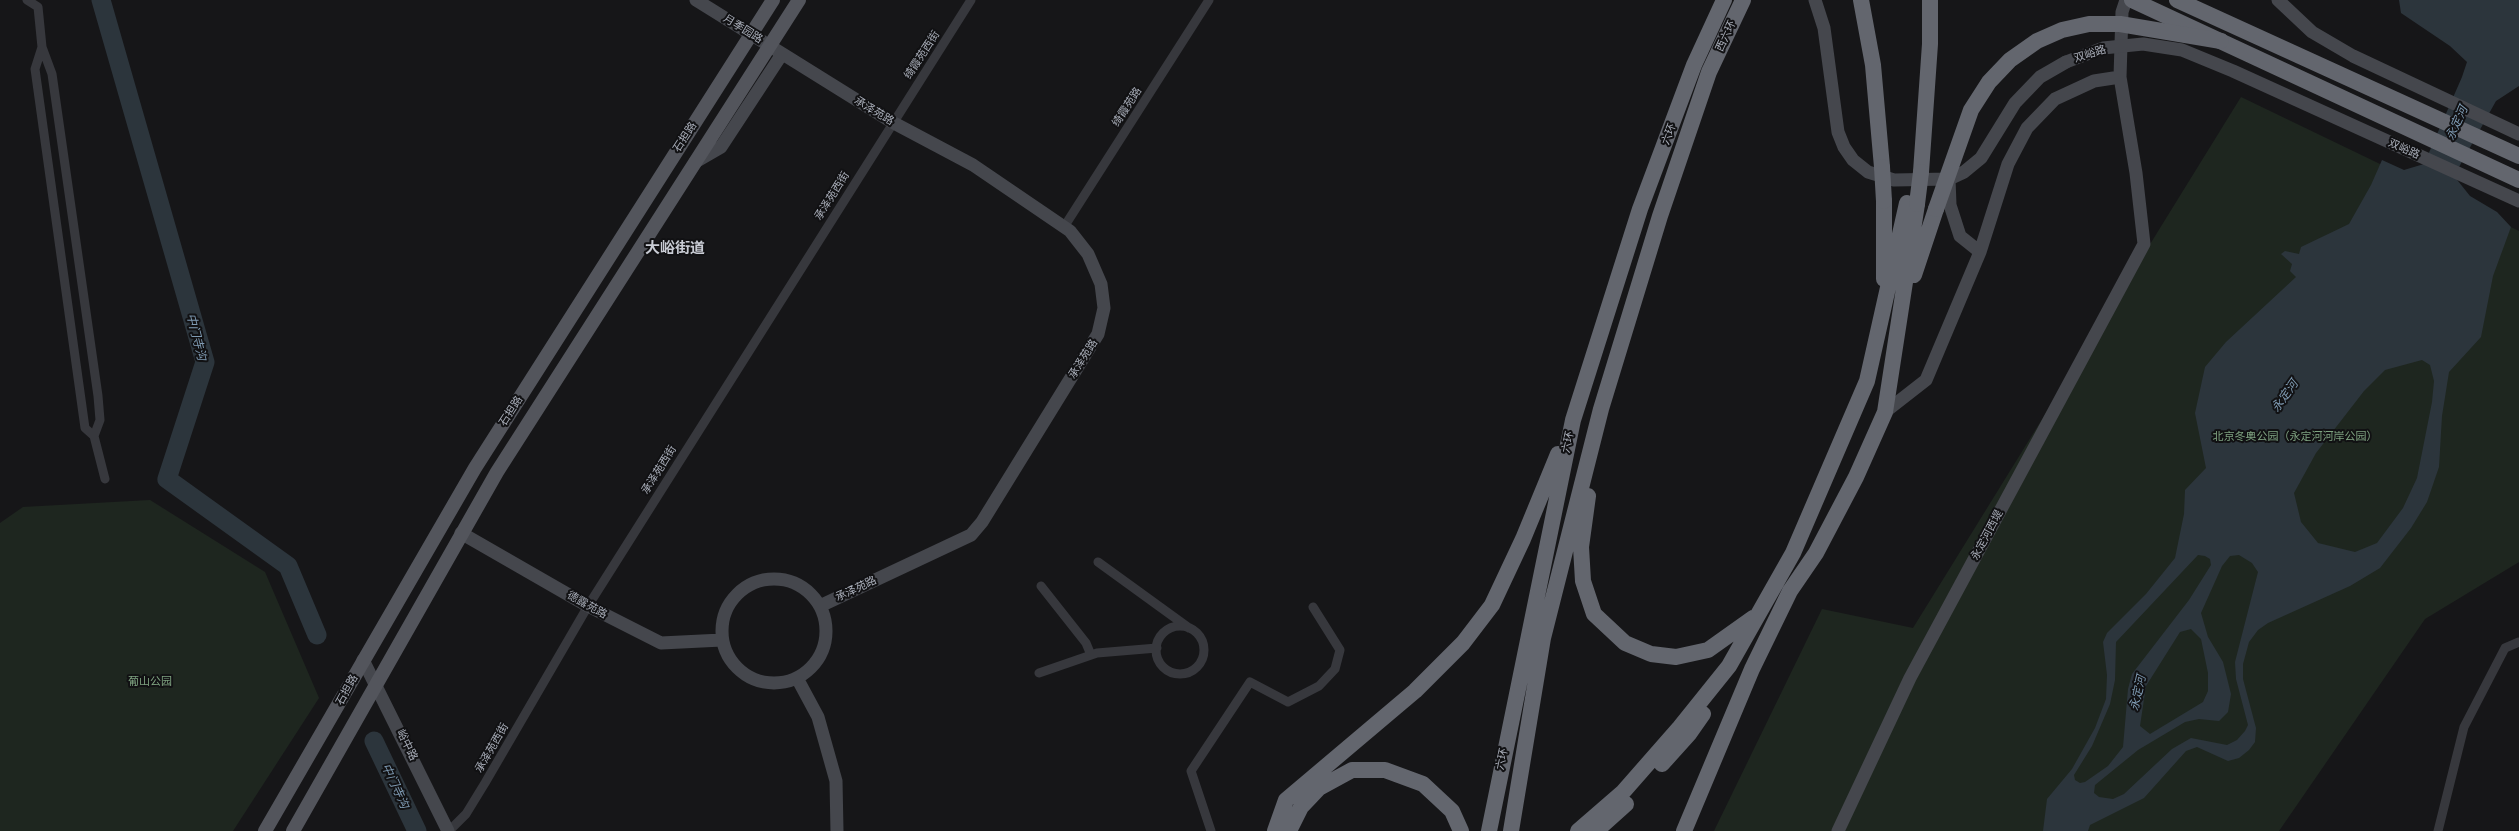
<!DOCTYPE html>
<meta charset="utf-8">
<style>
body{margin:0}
canvas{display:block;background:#161618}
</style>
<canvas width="2519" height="831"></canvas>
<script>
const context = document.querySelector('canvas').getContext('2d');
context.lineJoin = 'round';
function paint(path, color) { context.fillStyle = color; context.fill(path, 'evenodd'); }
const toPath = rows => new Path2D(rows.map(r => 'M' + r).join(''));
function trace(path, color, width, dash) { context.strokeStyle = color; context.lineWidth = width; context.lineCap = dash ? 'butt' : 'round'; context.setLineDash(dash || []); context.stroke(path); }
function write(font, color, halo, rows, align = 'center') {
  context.font = font + ' Quicksand,"Noto Sans SC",sans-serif'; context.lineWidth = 4; context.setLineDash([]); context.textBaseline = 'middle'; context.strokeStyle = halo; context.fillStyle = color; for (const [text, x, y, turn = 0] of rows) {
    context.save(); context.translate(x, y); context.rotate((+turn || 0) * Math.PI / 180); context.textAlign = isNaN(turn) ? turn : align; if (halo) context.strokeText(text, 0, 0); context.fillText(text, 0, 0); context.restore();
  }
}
paint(toPath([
 [2241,97,2519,231,2519,562,2425,619,2279,831,1714,831,1822,609,1913,628],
 [150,500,265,572,319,698,233,831,0,831,0,523,23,507]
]), '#1e261f');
paint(toPath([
 [2399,0,2519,0,2519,86,2496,101,2454,176,2470,196,2497,212,2511,227,2493,276,2481,337,2449,372,2442,416,2439,467,2427,502,2411,528,2380,568,2350,586,2268,623,2258,630,2249,642,2243,664,2243,679,2256,728,2255,742,2249,750,2239,758,2228,761,2197,747,2186,751,2144,798,2090,825,2088,831,2043,831,2047,799,2072,769,2095,728,2106,699,2107,675,2103,642,2107,633,2146,594,2175,558,2184,514,2185,490,2206,468,2195,413,2205,367,2226,342,2296,277,2290,271,2292,264,2281,254,2285,251,2299,254,2301,247,2349,224,2371,185,2382,160,2404,170,2424,164,2462,77,2467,62,2450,46,2401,13],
 [2422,360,2430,365,2434,381,2432,402,2417,478,2403,508,2377,543,2355,552,2318,543,2301,522,2294,493,2316,453,2364,391,2385,370],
 [2198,555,2205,556,2210,559,2211,565,2189,600,2132,674,2128,689,2123,747,2108,766,2085,782,2080,783,2075,780,2074,775,2092,746,2110,704,2115,680,2116,642],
 [2239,555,2252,563,2258,572,2235,662,2236,679,2248,725,2245,731,2237,740,2227,745,2191,738,2172,749,2124,794,2113,799,2099,797,2094,793,2095,785,2138,750,2185,722,2199,719,2219,721,2228,712,2231,694,2223,662,2208,637,2201,613,2222,566,2230,556],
 [2191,629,2201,639,2208,673,2208,691,2203,702,2150,734,2140,726,2146,686,2180,632]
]), '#2c353c');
trace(toPath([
 [101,0,205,362,167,479,288,566,317,635],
 [374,741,417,831]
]), '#2c353c', 19);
trace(toPath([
 [27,0,38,7,42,47,52,74,98,396,100,420,94,436,105,479],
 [42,47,35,69,85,428,94,436],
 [1064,227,1209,0],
 [1098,562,1189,628],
 [1041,586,1086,643,1091,655],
 '1156 650a24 24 0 1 1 48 0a24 24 0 1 1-48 0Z',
 [1039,673,1097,653,1157,648],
 [449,831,466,814,485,783,588,606,971,0],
 [1211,831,1191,771,1250,682,1288,702,1319,686,1335,669,1340,650,1313,607],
 [2438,831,2464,727,2505,648,2519,642]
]), '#37383d', 9);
trace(toPath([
 [696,0,892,122,973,165,1070,231,1088,254,1101,284,1104,308,1098,334,982,522,971,535,820,606],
 [1815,0,1824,28,1838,132,1844,147,1853,160,1868,172,1894,180,1949,179,1964,172,1981,158,2015,103,2040,77,2066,62],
 [2278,0,2312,32,2353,56,2519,134],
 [695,162,721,147,782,54],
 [1949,179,1950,205,1960,236,1980,252],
 [1885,412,1926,380,1980,252,2008,164,2027,128,2055,99,2094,81,2120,77],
 [461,533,588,606,661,643,722,640],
 '722 631a52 52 0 1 1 104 0a52 52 0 1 1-104 0Z',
 [363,660,448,831],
 [797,678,818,717,836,781,837,831],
 [1838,831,1910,678,2144,244,2136,173,2120,77,2122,12,2126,0]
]), '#45474d', 13);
trace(toPath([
 [265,831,475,468,773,0],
 [293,831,497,472,799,0]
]), '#53555c', 14);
trace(toPath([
 [1861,0,1873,65,1882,167],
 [2132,0,2519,180],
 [2177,0,2519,156],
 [1921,172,1930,44,1930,0],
 [1914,275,1936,209],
 [1884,279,1884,201],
 [1588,496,1581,547,1583,581,1594,614,1625,643,1651,654,1676,657,1708,650,1753,618],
 [1662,764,1689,734,1703,714],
 [1275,831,1286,800,1415,691,1463,643,1492,605,1523,539,1558,454],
 [1289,831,1301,807,1319,788,1352,770,1385,770,1423,784,1452,811,1461,831],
 [1489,831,1573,420,1640,209,1694,65,1724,0],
 [1511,831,1543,638,1601,409,1660,216,1709,72,1743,0],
 [1578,831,1623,792,1680,727,1729,666,1793,553,1867,381,1907,203],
 [1596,831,1626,804],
 [1684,831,1752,669,1790,591,1816,553,1856,477,1885,412,1917,204]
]), '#63666e', 16);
trace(toPath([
 [2066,62,2103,48,2143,44,2182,50,2233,71,2519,201]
]), '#45474d', 13);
trace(toPath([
 [1882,167,1884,201],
 [1917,204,1921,172],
 [1936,209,1971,110,1989,82,2010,60,2037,41,2062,30,2089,24,2120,24,2221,41]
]), '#63666e', 16);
write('11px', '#a8adb8', '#111113', [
 ["月季园路",743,29,32],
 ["西六环",1726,36,-65],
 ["双峪路",2090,54,-17],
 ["绮霞苑西街",922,55,-57],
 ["绮霞苑路",1127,107,-57],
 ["承泽苑路",874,111,31],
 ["六环",1669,134,-69],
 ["石担路",685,137,-57],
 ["双峪路",2404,149,24],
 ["承泽苑西街",832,196,-58],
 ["承泽苑路",1083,359,-58],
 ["石担路",511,411,-57],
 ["六环",1568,442,-78],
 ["承泽苑西街",659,470,-58],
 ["永定河西堤",1987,535,-62],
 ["承泽苑路",856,589,-25],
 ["德露苑路",587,605,29],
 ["石担路",347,690,-61],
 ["峪中路",407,745,64],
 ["承泽苑西街",492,748,-60],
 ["六环",1502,759,-78]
]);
write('11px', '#7fa381', '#111113', [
 ["北京冬奥公园（永定河河岸公园）",2295,437],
 ["葡山公园",150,682]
]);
write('italic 12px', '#7f9bb3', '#111113', [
 ["永定河",2457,123,-66],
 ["中门寺沟",196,337,76],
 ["永定河",2285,396,-55],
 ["永定河",2138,693,-77],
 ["中门寺沟",395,786,65]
]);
write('bold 15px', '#c9ccd4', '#111113', [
 ["大峪街道",675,248]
]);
</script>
